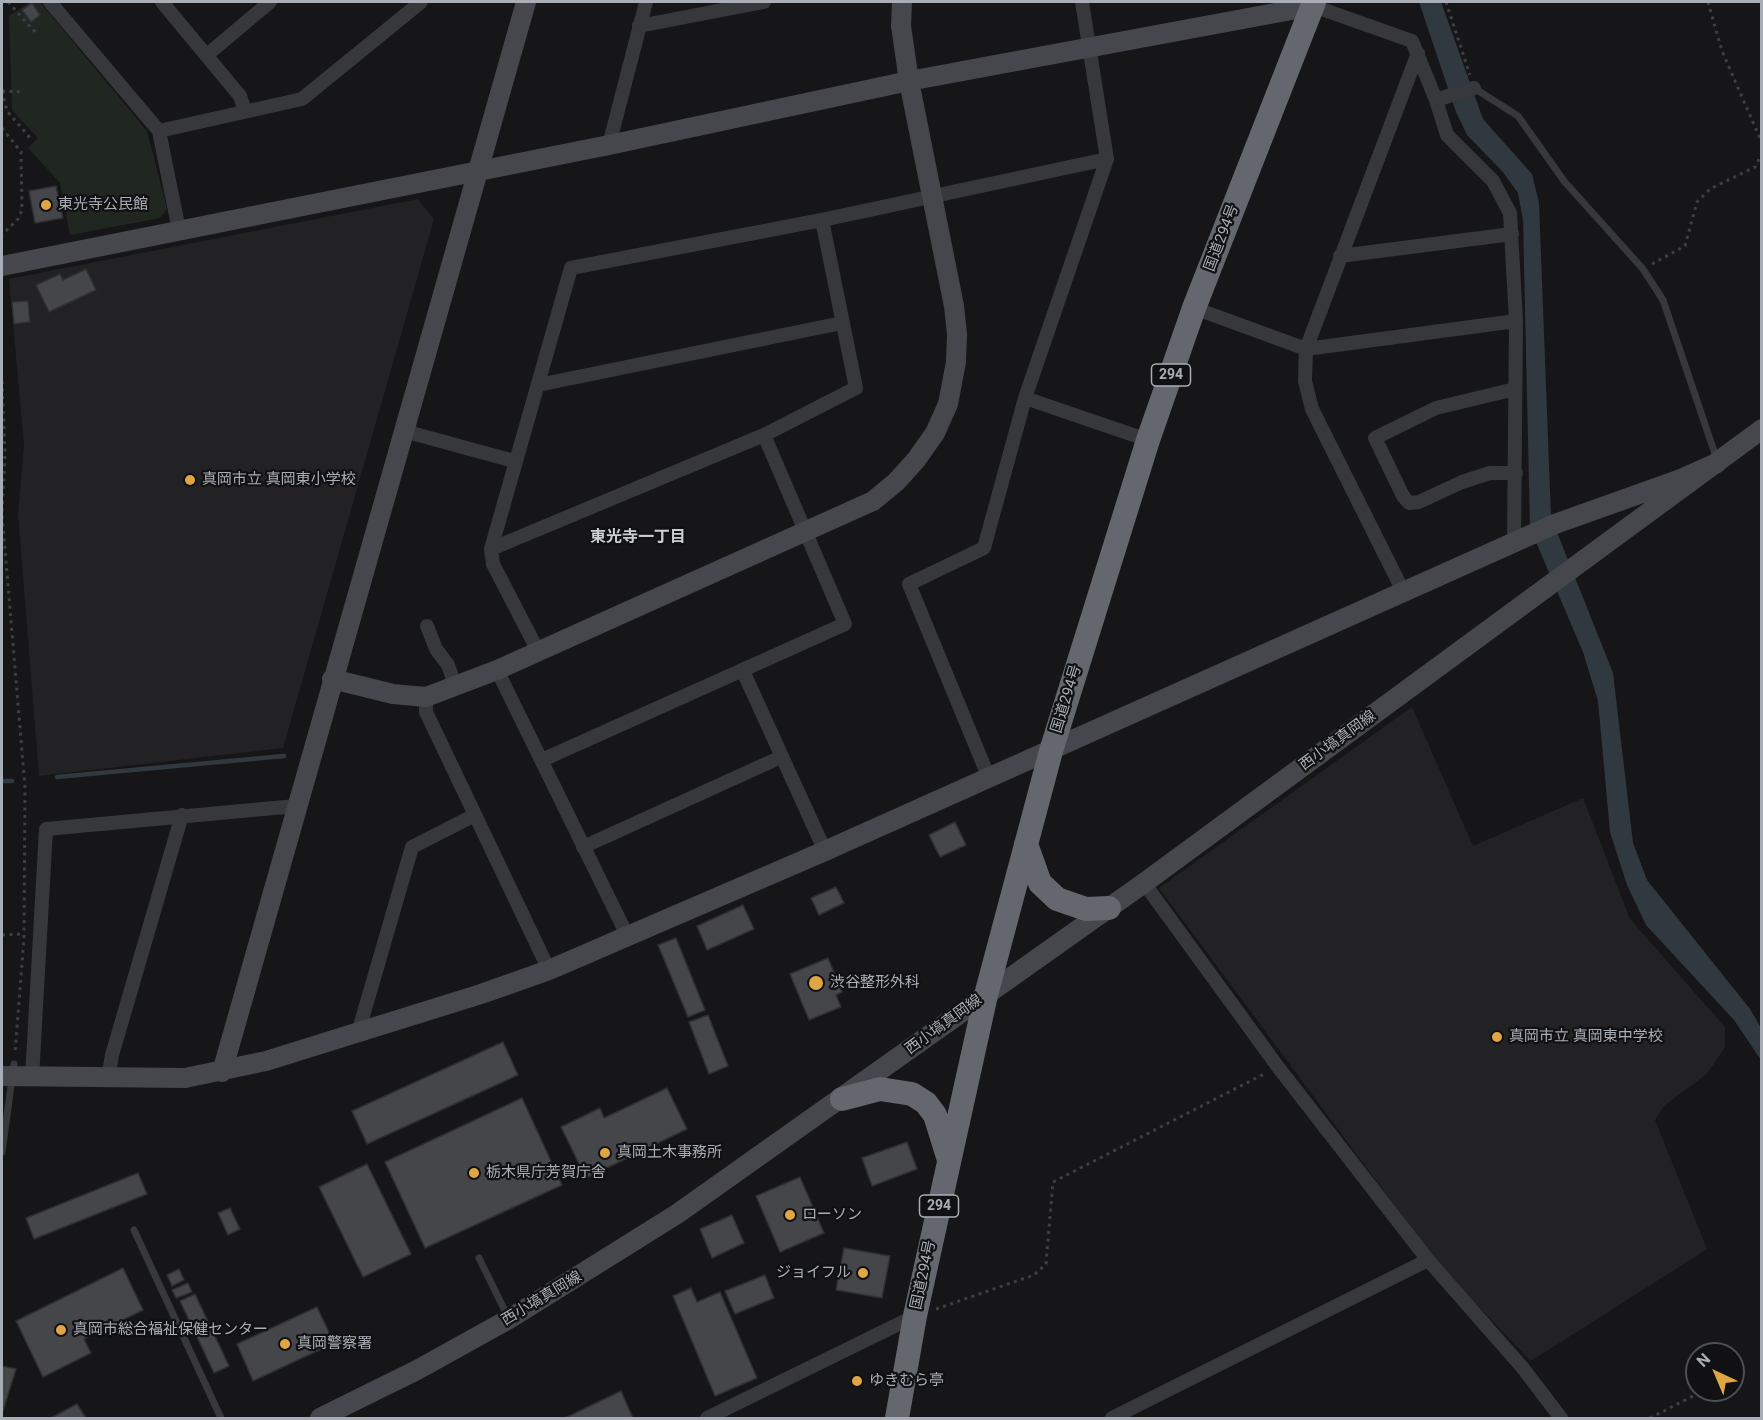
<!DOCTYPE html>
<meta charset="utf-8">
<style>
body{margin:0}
#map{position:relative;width:1763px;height:1420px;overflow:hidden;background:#161618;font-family:Roboto,sans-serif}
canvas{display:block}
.frame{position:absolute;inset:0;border:3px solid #a9aeb6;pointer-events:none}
.north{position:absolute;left:1685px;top:1342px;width:60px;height:60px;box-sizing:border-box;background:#111113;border:2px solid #4e5054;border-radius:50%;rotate:316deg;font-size:16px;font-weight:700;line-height:24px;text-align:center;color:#a9aeb6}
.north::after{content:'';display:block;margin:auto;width:21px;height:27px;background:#e1a644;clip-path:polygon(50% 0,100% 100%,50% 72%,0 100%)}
</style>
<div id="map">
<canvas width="1763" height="1420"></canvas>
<div class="frame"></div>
<div class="north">N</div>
</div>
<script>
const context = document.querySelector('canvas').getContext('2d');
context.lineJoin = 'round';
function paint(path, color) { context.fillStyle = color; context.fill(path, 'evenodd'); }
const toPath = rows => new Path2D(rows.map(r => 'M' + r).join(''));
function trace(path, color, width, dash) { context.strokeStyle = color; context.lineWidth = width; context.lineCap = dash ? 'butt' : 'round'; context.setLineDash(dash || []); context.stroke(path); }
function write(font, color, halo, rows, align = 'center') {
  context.font = font + ' Roboto,"Noto Sans JP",sans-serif'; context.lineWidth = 4.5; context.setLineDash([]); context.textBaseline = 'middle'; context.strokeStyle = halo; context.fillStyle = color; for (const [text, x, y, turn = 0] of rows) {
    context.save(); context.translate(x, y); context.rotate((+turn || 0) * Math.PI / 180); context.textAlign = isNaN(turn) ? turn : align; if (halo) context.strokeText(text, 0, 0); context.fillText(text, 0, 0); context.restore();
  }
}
paint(toPath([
 [418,199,434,219,283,748,39,776,18,514,24,445,9,279],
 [1412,707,1473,846,1583,798,1630,919,1725,1027,1725,1047,1707,1074,1665,1105,1655,1120,1707,1249,1531,1361,1441,1268,1159,888]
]), '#222225');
paint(toPath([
 [31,2,40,2,147,131,167,209,160,218,70,235,60,183,28,148,38,138,12,110,9,16]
]), '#202721');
paint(toPath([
 [1419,2,1441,2,1483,119,1532,174,1539,203,1551,517,1613,673,1633,843,1647,880,1750,1009,1761,1028,1761,1060,1734,1020,1646,925,1627,885,1610,832,1598,701,1583,652,1530,528,1523,220,1518,193,1503,172,1467,135,1456,112]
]), '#30393f');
trace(toPath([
 [57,777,284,756],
 [4,781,12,781]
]), '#30393f', 4.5);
const building = toPath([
 [32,3,40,15,31,22,22,10,32,3],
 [56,186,63,218,35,223,29,191,56,186],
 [86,269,96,290,49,312,36,285,60,274,63,280,86,269],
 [28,301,30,322,14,324,12,302,28,301],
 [955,822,966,845,940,857,929,835,955,822],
 [836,887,844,903,819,915,811,898,836,887],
 [743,905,754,929,707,950,697,926,743,905],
 [676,938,705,1010,688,1017,658,945,676,938],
 [828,958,842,992,836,995,841,1007,809,1020,790,974,828,958],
 [708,1015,728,1066,709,1074,689,1022,708,1015],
 [503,1042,518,1075,367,1144,352,1111,503,1042],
 [667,1088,687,1129,586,1178,561,1127,600,1108,604,1118,667,1088],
 [522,1098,562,1185,425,1248,385,1162,522,1098],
 [907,1142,917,1169,872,1186,862,1158,907,1142],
 [367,1164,411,1254,363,1277,319,1187,367,1164],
 [138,1173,147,1194,34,1239,26,1218,138,1173],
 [800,1177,824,1233,780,1252,756,1196,800,1177],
 [230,1208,240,1229,228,1235,218,1213,230,1208],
 [732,1215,744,1243,712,1258,700,1229,732,1215],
 [844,1248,890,1256,882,1298,836,1290,844,1248],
 [123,1268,143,1310,84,1339,91,1353,43,1377,16,1321,123,1268],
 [179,1269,184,1280,172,1286,167,1275,179,1269],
 [765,1275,774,1298,735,1314,725,1291,765,1275],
 [188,1283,192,1292,176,1298,172,1290,188,1283],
 [691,1288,697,1302,720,1292,757,1378,715,1396,673,1296,691,1288],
 [195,1294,229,1366,214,1373,180,1301,195,1294],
 [317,1307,334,1343,253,1381,237,1344,317,1307],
 [2,1366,16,1369,2,1414,2,1366],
 [621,1391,633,1418,565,1418,621,1391],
 [77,1404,86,1418,51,1418,77,1404]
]);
paint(building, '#45464a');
trace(building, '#303033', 1.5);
trace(toPath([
 [8,2,36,33],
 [1446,2,1470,75],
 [1708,2,1722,51,1762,143],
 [2,91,7,111,31,139],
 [2,91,24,92],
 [2,128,21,152,22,210,18,219,2,235],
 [1652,264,1685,246,1697,202,1710,189,1755,167,1762,153],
 [2,381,5,453,2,514,25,787,24,938,15,1053],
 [2,935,24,934],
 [936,1309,1034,1275,1046,1264,1053,1182,1266,1073],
 [1650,1418,1699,1393]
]), '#3d3f43', 3, [3, 4.5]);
trace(toPath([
 [1474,88,1518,116,1564,181,1643,269,1663,300,1717,460],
 [2,1152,14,1064],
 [134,1230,221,1418],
 [479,1258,508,1317]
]), '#37383c', 7);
trace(toPath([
 [50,2,159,131,179,230],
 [162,2,240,96,245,111],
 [1313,6,1412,41,1436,100,1447,135,1493,181,1510,213,1516,321,1514,543],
 [639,26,764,2],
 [207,55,270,2],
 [1436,100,1474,88],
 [159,131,302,99,421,2],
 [609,145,646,2],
 [1340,256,1512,234],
 [1194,308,1306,349,1516,321],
 [538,385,842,323],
 [1515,389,1436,408,1375,438,1403,496,1409,503,1419,502,1462,482,1490,473,1516,473],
 [1025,398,1148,440],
 [404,431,514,461],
 [491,549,764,435,856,388,822,220],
 [1404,593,1312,409,1305,381,1306,349,1418,53],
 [427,626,436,649,448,665,455,685],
 [538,651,493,564,491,549,571,268,822,220,1107,159],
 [497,670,628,937],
 [743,671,825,851],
 [426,697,426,712,549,970],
 [542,760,845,624,764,435],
 [989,778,909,584,984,548,1025,398,1107,159,1082,2],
 [583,847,781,757],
 [1144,883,1278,1067,1428,1260,1522,1367,1561,1418],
 [358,1033,412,847,475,815],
 [32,1078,46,829,296,806],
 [108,1079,112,1055,182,815],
 [707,1418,915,1316],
 [1112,1418,1428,1260]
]), '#37383c', 14);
trace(toPath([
 [2,266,609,145,909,81,1313,6],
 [332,679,393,694,426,697,497,670,873,501,896,482,916,460,935,433,948,404,956,362,957,334,954,306,909,81,901,26,902,2],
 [222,1072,526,2],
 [2,1076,185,1078,266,1061,481,994,549,970,825,851,1555,524,1681,479,1717,463],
 [320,1418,417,1370,509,1319,677,1214,1144,883,1762,429]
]), '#45474c', 20);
trace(toPath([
 [1026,844,1040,883,1057,899,1086,909,1109,908],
 [842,1099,880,1089,912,1094,926,1103,935,1115,949,1160],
 [897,1418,915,1316,986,995,1051,751,1148,440,1194,308,1314,2]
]), '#64676d', 24);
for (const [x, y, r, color] of [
 [46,205,6,"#e1a644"],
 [190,480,6,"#e1a644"],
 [816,983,8,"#e1a644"],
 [1497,1037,6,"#e1a644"],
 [605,1153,6,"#e1a644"],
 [474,1173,6,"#e1a644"],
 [790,1215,6,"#e1a644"],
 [863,1273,6,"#e1a644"],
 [61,1330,6,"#e1a644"],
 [285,1344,6,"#e1a644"],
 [857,1381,6,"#e1a644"]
]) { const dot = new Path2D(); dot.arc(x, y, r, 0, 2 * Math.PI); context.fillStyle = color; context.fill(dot); trace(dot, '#111113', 2); }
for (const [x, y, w] of [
 [1171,375,39],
 [939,1206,39]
]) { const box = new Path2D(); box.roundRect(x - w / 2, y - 11, w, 22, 4.5); context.fillStyle = '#111113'; context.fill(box); trace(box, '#a9aeb6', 1.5); }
write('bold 14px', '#a9aeb6', null, [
 ["294",1171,375],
 ["294",939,1206]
]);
write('15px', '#a9aeb6', '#111113', [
 ["東光寺公民館",58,205],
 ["真岡市立 真岡東小学校",202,480],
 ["渋谷整形外科",830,983],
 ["真岡市立 真岡東中学校",1509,1037],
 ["真岡土木事務所",617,1153],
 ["栃木県庁芳賀庁舎",486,1173],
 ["ローソン",802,1215],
 ["ジョイフル",851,1273,"right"],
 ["真岡市総合福祉保健センター",73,1330],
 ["真岡警察署",297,1344],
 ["ゆきむら亭",869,1381]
], 'left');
write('15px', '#a9aeb6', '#111113', [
 ["国道294号",1222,238,-69],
 ["国道294号",1067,699,-73],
 ["西小塙真岡線",1338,741,-36],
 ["西小塙真岡線",944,1025,-36],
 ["国道294号",924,1275,-78],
 ["西小塙真岡線",542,1299,-31]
]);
write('bold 16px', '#cacdd3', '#111113', [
 ["東光寺一丁目",638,538]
]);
</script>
